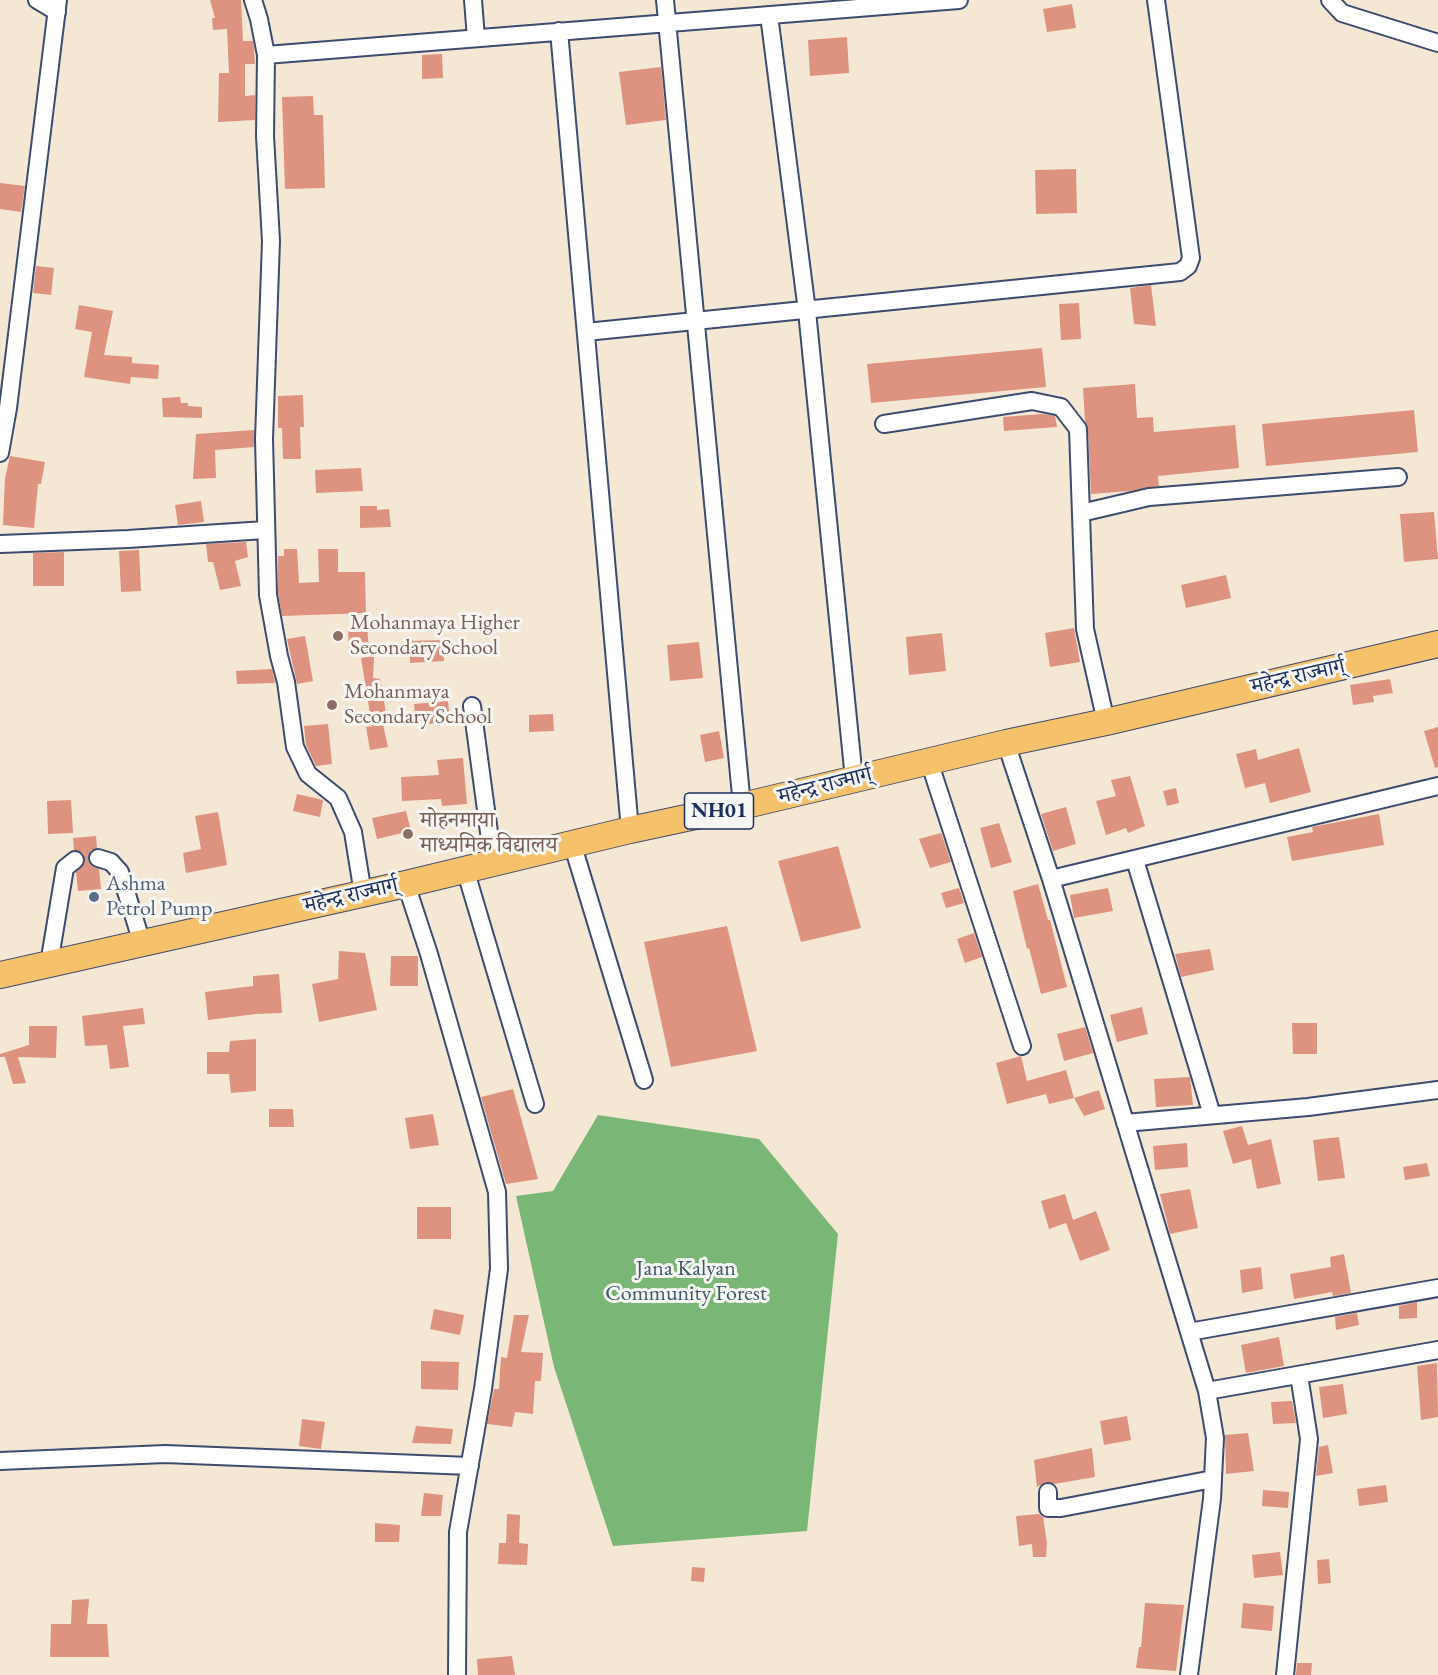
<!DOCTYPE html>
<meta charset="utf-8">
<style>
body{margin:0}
canvas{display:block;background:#f4e8d5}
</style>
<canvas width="1438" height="1675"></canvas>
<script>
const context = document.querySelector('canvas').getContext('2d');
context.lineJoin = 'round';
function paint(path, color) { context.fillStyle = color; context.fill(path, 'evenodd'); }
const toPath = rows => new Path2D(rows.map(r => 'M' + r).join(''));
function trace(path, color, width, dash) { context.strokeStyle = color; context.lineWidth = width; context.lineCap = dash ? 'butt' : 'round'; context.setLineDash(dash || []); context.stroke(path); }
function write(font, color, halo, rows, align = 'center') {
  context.font = font + ' "EB Garamond","Noto Serif Devanagari",serif'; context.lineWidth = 6; context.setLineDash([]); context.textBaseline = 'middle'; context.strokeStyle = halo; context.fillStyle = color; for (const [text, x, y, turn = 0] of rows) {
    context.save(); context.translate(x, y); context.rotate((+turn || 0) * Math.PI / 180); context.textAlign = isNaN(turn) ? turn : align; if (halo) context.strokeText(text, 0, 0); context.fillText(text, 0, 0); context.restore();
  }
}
paint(toPath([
 [598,1115,759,1139,838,1234,807,1531,613,1546,554,1367,516,1196,553,1191]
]), '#7ab675');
paint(toPath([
 [210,0,241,0,243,41,253,41,254,49,255,64,245,64,245,96,255,95,255,120,218,122,219,73,229,73,227,29,213,30,212,18,215,18],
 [1072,4,1076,28,1047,32,1043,9],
 [847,37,849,73,810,76,808,40],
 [442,54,443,78,422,79,422,55],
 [661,67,666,120,626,125,619,72],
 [313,96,314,115,323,115,325,188,285,189,282,97],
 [1076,169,1077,213,1036,214,1035,170],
 [0,183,25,186,21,212,0,209],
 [36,266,54,268,51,295,33,293],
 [1151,285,1156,326,1134,324,1130,288],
 [1079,303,1081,339,1061,340,1059,304],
 [79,305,113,311,104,355,132,357,132,363,159,365,158,379,131,377,130,384,84,377,92,332,75,329],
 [1042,348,1046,387,871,403,867,364],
 [1135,384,1137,418,1153,417,1154,432,1235,425,1239,468,1158,476,1159,486,1129,491,1091,494,1088,429,1085,421,1083,388],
 [303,395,304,427,300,427,301,459,283,459,282,428,278,428,278,396],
 [180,397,181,403,188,403,188,406,202,407,202,418,163,417,162,398],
 [1414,410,1418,452,1266,466,1262,424],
 [1042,414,1055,416,1057,427,1004,431,1003,417],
 [254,430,254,447,215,450,216,478,193,479,196,434],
 [10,456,45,462,41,484,38,484,34,528,3,525,5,478],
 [361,468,363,491,316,493,315,470],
 [201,501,204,522,178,525,175,505],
 [360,506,377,506,377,510,389,509,391,527,360,528],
 [1434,512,1438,559,1404,562,1400,514],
 [246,542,248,557,235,561,241,586,220,590,213,562,208,562,206,544],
 [284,549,297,549,299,583,319,582,318,549,338,549,338,572,365,572,366,613,282,616,278,594,278,556,284,556],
 [139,550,141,591,121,592,119,551],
 [64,552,64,586,33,586,33,553],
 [1226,575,1231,598,1186,608,1181,585],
 [367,624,369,651,349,652,348,628],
 [1074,628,1080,662,1050,667,1045,633],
 [942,633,946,671,909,675,906,637],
 [305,636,313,681,297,684,287,639],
 [443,640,444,661,410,663,409,641],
 [699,642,703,678,670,681,667,645],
 [374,656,373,678,380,679,387,719,382,720,388,747,370,750,366,727,372,726,361,658],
 [272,669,275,683,237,684,236,671],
 [1390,679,1393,693,1373,696,1374,702,1353,705,1350,685],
 [448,701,450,722,416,725,414,704],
 [553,714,554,731,529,732,529,715],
 [328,724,332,764,316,766,306,745,304,726],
 [1438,727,1438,767,1435,768,1424,731],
 [719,731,724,758,705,762,700,735],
 [1299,748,1311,792,1270,803,1265,783,1245,788,1236,754,1256,749,1258,760],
 [463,758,467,804,442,806,441,799,402,801,401,777,439,775,437,760],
 [1130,776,1145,826,1128,833,1126,828,1106,835,1096,801,1116,796,1111,780],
 [1176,788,1179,803,1167,806,1163,791],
 [297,794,323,800,320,817,293,811],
 [71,800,73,833,48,834,47,801],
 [1066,807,1076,844,1053,851,1041,814],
 [406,811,411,831,377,839,372,818],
 [218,812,227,865,186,873,183,853,201,849,195,816],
 [1379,814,1384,845,1292,861,1287,837,1313,832,1312,827],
 [999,823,1012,862,991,868,980,828],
 [941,833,951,862,930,868,919,839],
 [96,836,97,848,90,851,88,860,91,866,99,869,101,889,78,891,76,872,84,864,85,859,83,853,74,850,73,838],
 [838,846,861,928,801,942,778,861],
 [1038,884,1048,920,1050,920,1067,987,1041,994,1029,948,1027,949,1013,891],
 [959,888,964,903,946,908,941,893],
 [1108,888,1113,911,1074,918,1070,895],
 [727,926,757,1051,671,1067,644,942],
 [974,933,982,957,965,963,957,939],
 [1210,949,1214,970,1181,977,1175,954],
 [339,951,365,953,377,1010,319,1022,312,984,338,979],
 [391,956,418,956,418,986,390,986],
 [279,974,282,1013,256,1014,208,1020,205,992,253,986,253,976],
 [1142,1007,1148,1034,1117,1042,1110,1015],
 [143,1008,145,1024,123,1026,129,1067,110,1069,107,1045,85,1046,82,1016],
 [1292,1023,1317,1023,1317,1054,1293,1054],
 [29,1026,57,1026,56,1058,18,1057,26,1083,13,1084,5,1057,0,1057,0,1054,29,1045],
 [1085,1027,1093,1053,1064,1061,1057,1034],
 [256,1039,256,1091,231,1093,229,1074,207,1074,207,1052,229,1052,230,1041],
 [1021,1056,1027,1081,1066,1070,1074,1098,1049,1104,1046,1094,1007,1104,996,1063],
 [1190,1077,1193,1105,1156,1107,1154,1079],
 [513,1089,538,1179,506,1184,481,1097],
 [1099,1090,1105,1109,1084,1116,1074,1098],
 [269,1109,293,1109,294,1127,269,1127],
 [433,1114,439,1145,410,1149,405,1118],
 [1242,1126,1248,1145,1271,1139,1281,1184,1257,1189,1251,1159,1233,1164,1223,1131],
 [1339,1137,1345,1178,1318,1181,1313,1140],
 [1187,1143,1188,1167,1155,1170,1153,1146],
 [1427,1163,1430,1176,1405,1180,1403,1167],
 [1190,1189,1198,1228,1170,1234,1160,1194],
 [1065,1194,1073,1220,1096,1211,1110,1250,1080,1261,1066,1223,1049,1229,1041,1201],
 [417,1207,451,1207,451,1239,417,1239],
 [1344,1254,1351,1293,1333,1296,1332,1292,1294,1299,1290,1274,1331,1267,1330,1257],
 [1261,1267,1263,1289,1242,1293,1240,1270],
 [1417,1302,1417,1318,1399,1319,1399,1306],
 [434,1309,464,1315,460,1335,430,1329],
 [1357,1313,1359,1325,1336,1330,1335,1317],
 [514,1315,529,1315,521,1352,543,1353,541,1381,535,1381,533,1414,515,1412,512,1427,487,1424,494,1389,499,1389,501,1357,507,1358],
 [1279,1337,1284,1366,1246,1373,1241,1345],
 [421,1361,459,1362,458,1390,421,1389],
 [1437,1363,1438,1417,1421,1420,1417,1366],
 [1343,1384,1347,1414,1323,1418,1319,1387],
 [1292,1401,1296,1423,1273,1424,1271,1402],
 [1127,1416,1131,1440,1104,1445,1100,1421],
 [302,1419,325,1422,321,1449,299,1446],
 [416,1426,453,1429,451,1444,412,1443],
 [1248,1433,1254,1471,1226,1474,1225,1435],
 [1328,1445,1333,1473,1316,1476,1319,1447],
 [1092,1448,1095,1477,1054,1484,1047,1482,1037,1487,1034,1460],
 [1386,1485,1388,1502,1359,1506,1357,1489],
 [1263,1490,1289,1492,1288,1508,1262,1506],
 [424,1493,443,1495,441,1516,421,1516],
 [507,1514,520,1515,519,1543,528,1544,527,1565,498,1564,499,1543,506,1543],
 [1039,1514,1043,1517,1047,1543,1046,1557,1033,1557,1032,1544,1019,1546,1016,1516],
 [375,1523,400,1525,399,1542,375,1542],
 [1280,1552,1283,1575,1254,1578,1252,1555],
 [1329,1559,1331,1583,1318,1584,1317,1560],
 [692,1567,705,1568,704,1582,691,1581],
 [89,1599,87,1624,107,1624,109,1657,50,1657,51,1624,71,1624,72,1600],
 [1145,1603,1184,1605,1176,1671,1136,1668,1139,1647,1141,1647],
 [1243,1603,1274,1606,1272,1631,1241,1628],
 [512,1656,515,1675,478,1675,477,1659],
 [1297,1663,1312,1663,1311,1675,1296,1675]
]), '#dd937f');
const minor = toPath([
 [37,0,57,12],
 [253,0,259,19,266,55,265,136,271,241,264,439,268,595,279,656,286,682,295,747,308,774,338,798,353,832,363,894],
 [473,0,476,38],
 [665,0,742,806],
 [1330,0,1342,13,1438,43],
 [769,15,807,311,854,779],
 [559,31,630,830],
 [266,55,959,0],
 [586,332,1180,272,1188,266,1191,258,1156,0],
 [884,424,1032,401,1061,407,1078,429,1085,629,1106,722],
 [0,453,8,408,58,0],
 [1081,513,1149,497,1398,477],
 [0,544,128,539,265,530],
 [472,706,493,862],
 [1006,743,1051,879,1207,1391,1215,1438,1212,1499,1189,1675],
 [929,761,1022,1046],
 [572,843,644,1080],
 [98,858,111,862,120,872,142,943],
 [1135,860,1212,1115],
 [465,869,535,1104],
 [1051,879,1438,786],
 [406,884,429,954,497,1192,499,1269,483,1389,458,1532,457,1675],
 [49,964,65,868,75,860],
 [1125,1123,1308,1107,1438,1090],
 [1189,1332,1438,1288],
 [1207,1391,1438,1350],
 [0,1461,165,1454,470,1466],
 [1048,1492,1048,1508,1061,1508,1213,1479],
 [1285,1675,1309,1439,1299,1375]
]);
const highway = toPath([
 [0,975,406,884,630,830,742,806,1006,743,1106,722,1438,644]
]);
trace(minor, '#3c4b70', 20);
trace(highway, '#3c4b70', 28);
trace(minor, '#fff', 16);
trace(highway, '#f5c16b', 26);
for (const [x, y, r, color] of [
 [338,636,6,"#8d6e63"],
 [332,705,6,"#8d6e63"],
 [408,834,6,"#8d6e63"],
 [94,897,6,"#5c6f8a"]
]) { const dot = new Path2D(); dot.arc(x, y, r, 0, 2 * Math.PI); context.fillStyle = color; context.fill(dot); trace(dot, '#f6f6f2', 2); }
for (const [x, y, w] of [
 [719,811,69]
]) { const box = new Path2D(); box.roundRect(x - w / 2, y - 18, w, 36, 4.5); context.fillStyle = '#f6f6f2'; context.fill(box); trace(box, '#1b2f5e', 1.5); }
write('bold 21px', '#1b2f5e', null, [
 ["NH01",719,811]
]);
write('22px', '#785e54', '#f6f6f2', [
 ["Mohanmaya Higher",350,623],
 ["Secondary School",350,648],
 ["Mohanmaya",344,692],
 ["Secondary School",344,717],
 ["मोहनमाया",420,821],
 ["माध्यमिक विद्यालय",420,846]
], 'left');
write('22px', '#1b2f5e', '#f6f6f2', [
 ["महेन्द्र राज्मार्ग्",1298,677,-13],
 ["महेन्द्र राज्मार्ग्",825,786,-14],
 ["महेन्द्र राज्मार्ग्",351,896,-13]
]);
write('22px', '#4e5e75', '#f6f6f2', [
 ["Ashma",106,884],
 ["Petrol Pump",106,909]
], 'left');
write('22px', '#3a5869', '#f6f6f2', [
 ["Jana Kalyan",686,1269],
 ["Community Forest",686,1294]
]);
</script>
